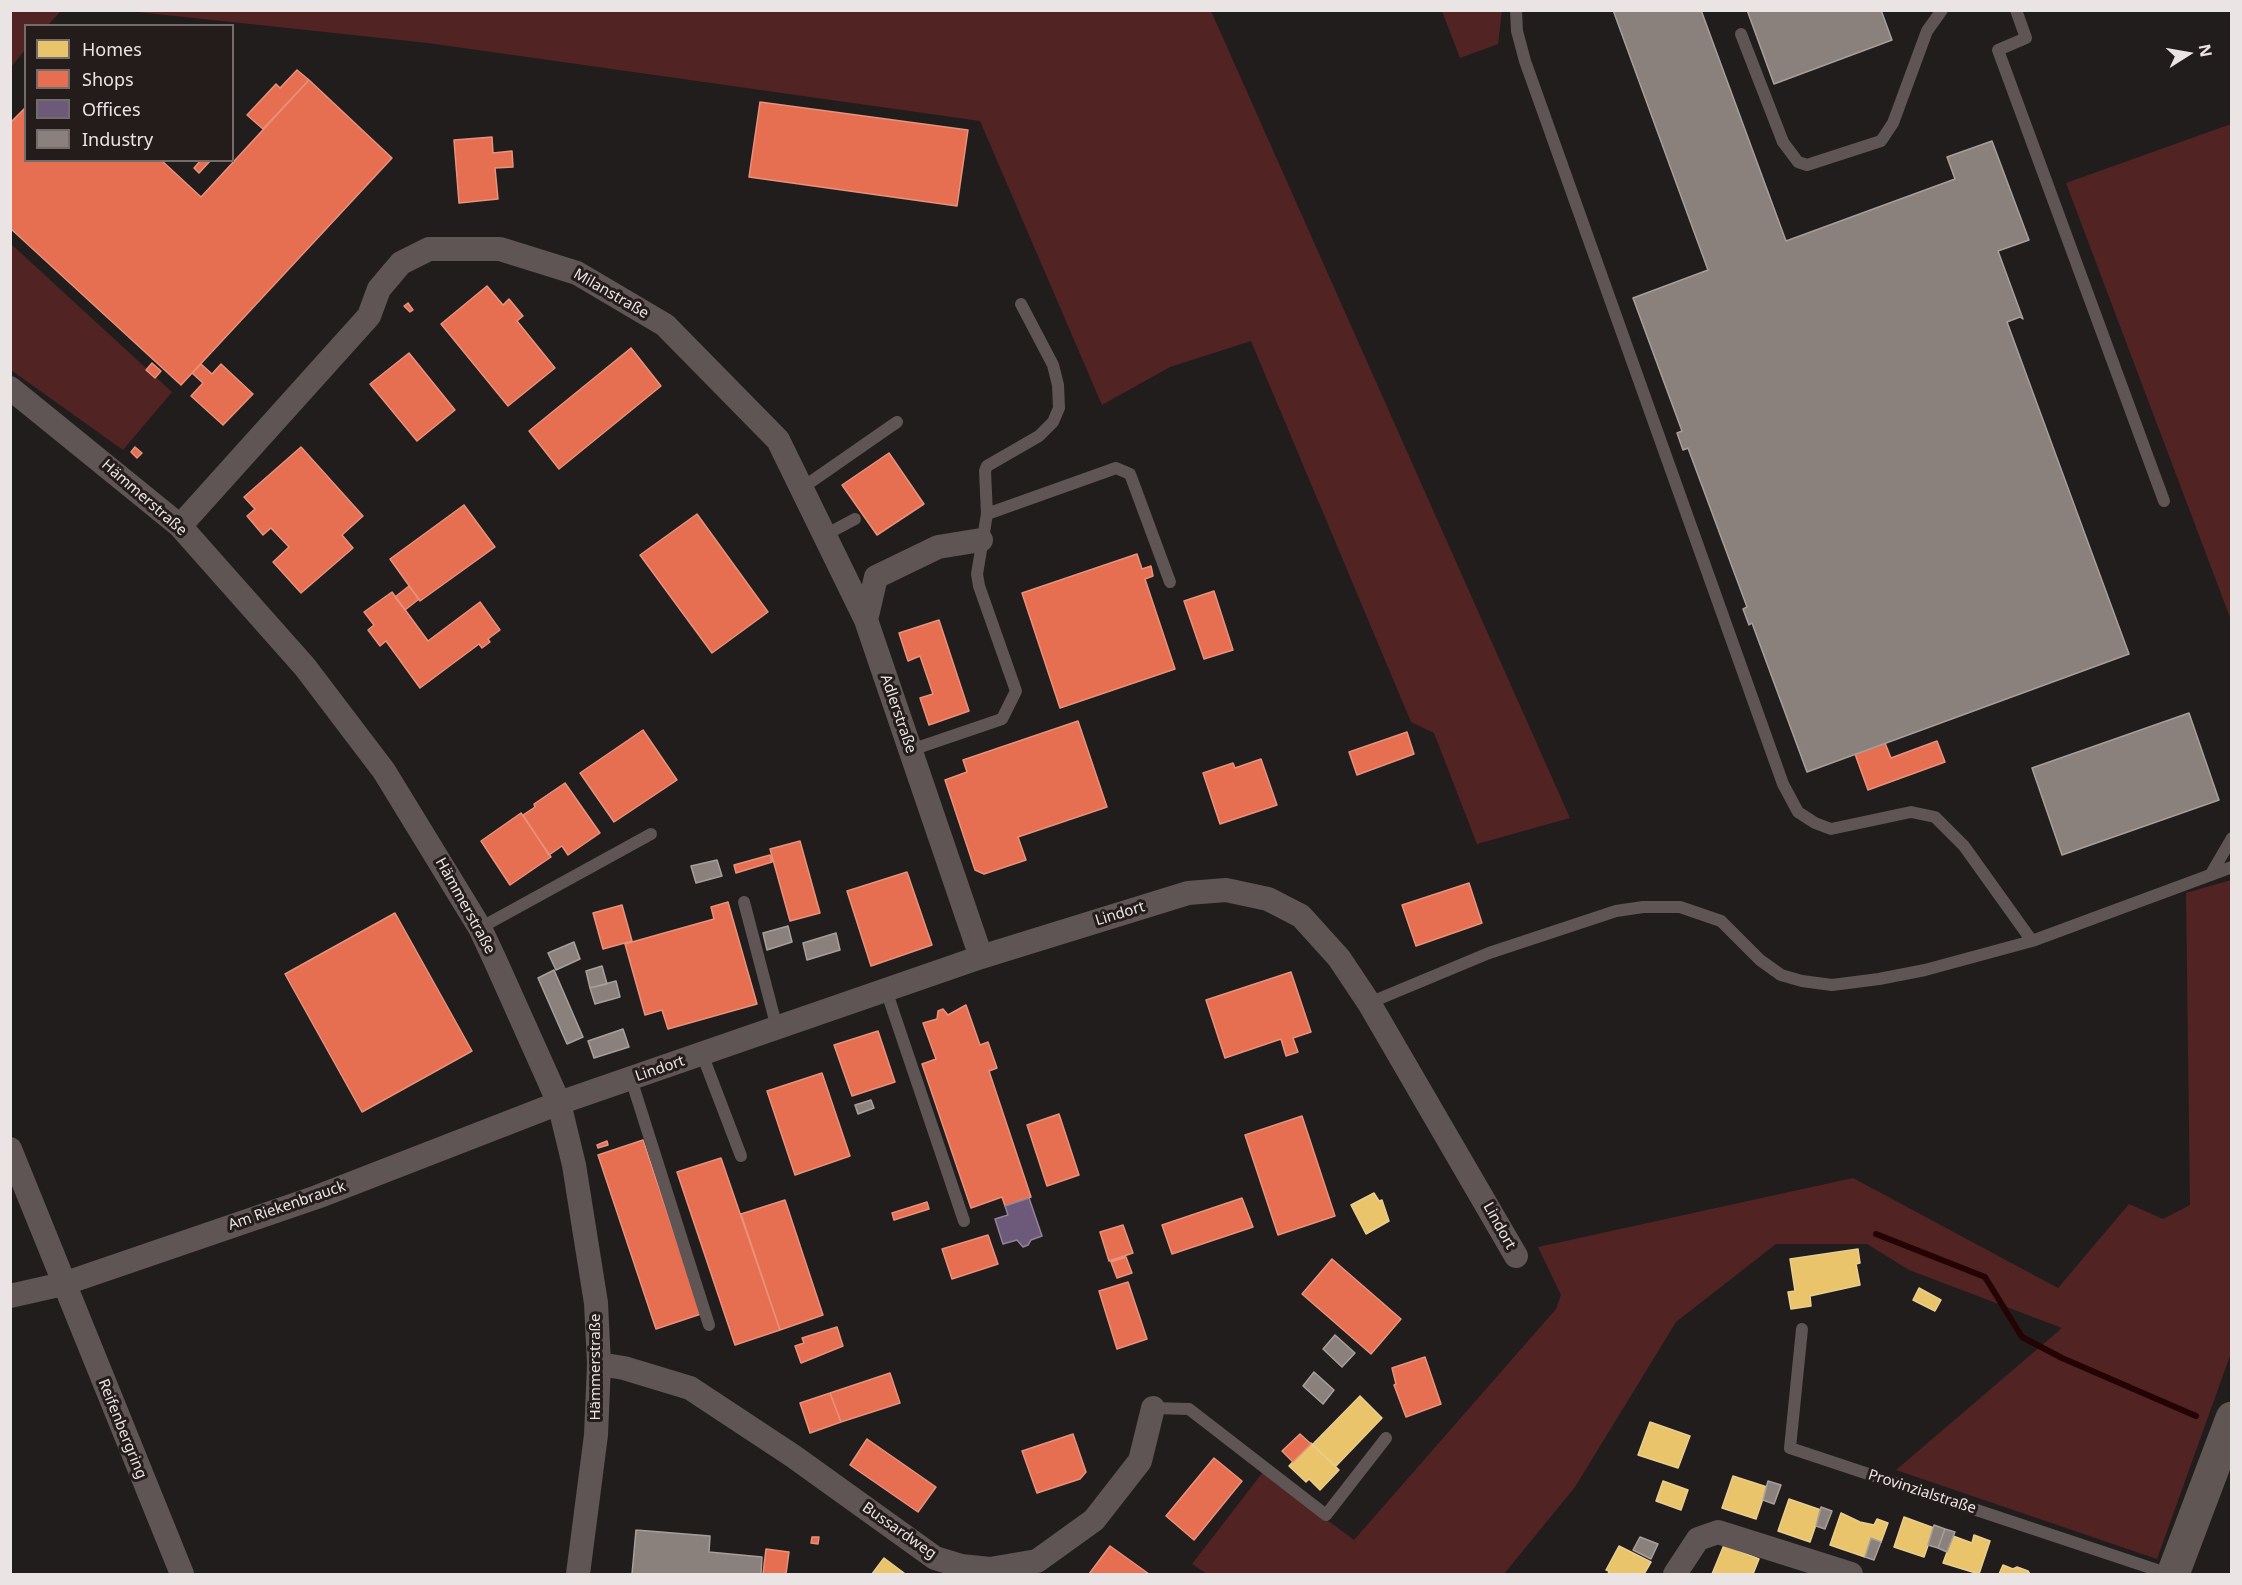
<!DOCTYPE html>
<meta charset="utf-8">
<style>
body{margin:0}
#map{position:relative;width:2242px;height:1585px;overflow:hidden;background:#221d1d;font-family:"Noto Sans",sans-serif}
canvas{display:block}
.frame{position:absolute;inset:0;border:12px solid #eae4e4;pointer-events:none}
.legend{position:absolute;left:24px;top:24px;width:210px;height:138px;box-sizing:border-box;background:#241c1b;border:2px solid #736c6b;margin:0;padding:8px 10px;list-style:none;font-size:18px;color:#eae4e4}
.legend li{display:flex;align-items:center;gap:12px;height:30px}
.legend b{width:30px;border:2px solid #736c6b}
.north{position:absolute;left:2158px;top:24px;width:60px;height:60px;-webkit-text-stroke:4px #241c1b;paint-order:stroke;rotate:79deg;font-size:16px;font-weight:700;line-height:24px;text-align:center;color:#eae4e4}
.north::after{content:'';display:block;margin:auto;width:21px;height:27px;background:#eae4e4;clip-path:polygon(50% 0,100% 100%,50% 72%,0 100%)}
</style>
<div id="map">
<canvas width="2242" height="1585"></canvas>
<div class="frame"></div>
<ul class="legend">
<li><b style="height:16px;background:#e9c46a"></b>Homes</li>
<li><b style="height:16px;background:#e76f51"></b>Shops</li>
<li><b style="height:16px;background:#6d597a"></b>Offices</li>
<li><b style="height:16px;background:#8a817c"></b>Industry</li>
</ul>
<div class="north">N</div>
</div>
<script>
const context = document.querySelector('canvas').getContext('2d');
context.lineJoin = 'round';
function paint(path, color) { context.fillStyle = color; context.fill(path, 'evenodd'); }
const toPath = rows => new Path2D(rows.map(r => 'M' + r).join(''));
function trace(path, color, width, dash) { context.strokeStyle = color; context.lineWidth = width; context.lineCap = dash ? 'butt' : 'round'; context.setLineDash(dash || []); context.stroke(path); }
function write(font, color, halo, rows, align = 'center') {
  context.font = font + ' "Noto Sans",sans-serif'; context.lineWidth = 6; context.setLineDash([]); context.textBaseline = 'middle'; context.strokeStyle = halo; context.fillStyle = color; for (const [text, x, y, turn = 0] of rows) {
    context.save(); context.translate(x, y); context.rotate((+turn || 0) * Math.PI / 180); context.textAlign = isNaN(turn) ? turn : align; if (halo) context.strokeText(text, 0, 0); context.fillText(text, 0, 0); context.restore();
  }
}
paint(toPath([
 [11,10,61,11,48,25,26,26,25,50,11,67],
 [128,11,1211,11,1570,818,1477,844,1434,733,1411,722,1251,341,1170,367,1102,405,980,121,428,43],
 [1442,11,1502,11,1498,44,1460,58],
 [2231,124,2232,124,2231,620,2066,183],
 [10,243,172,392,123,450,11,370],
 [2231,880,2231,1353,2157,1559,1896,1470,2062,1328,1909,1270,1867,1244,1776,1244,1676,1322,1575,1487,1504,1574,1207,1574,1192,1564,1263,1472,1354,1540,1556,1309,1561,1295,1538,1247,1853,1178,2058,1288,2129,1204,2163,1219,2190,1205,2186,893]
]), '#512322');
const homes = toPath([
 [1374,1193,1379,1201,1382,1200,1389,1221,1366,1234,1351,1205,1374,1193],
 [1858,1249,1860,1263,1856,1264,1860,1285,1810,1296,1811,1306,1791,1309,1788,1292,1795,1291,1790,1259,1858,1249],
 [1919,1288,1941,1300,1935,1311,1913,1300,1919,1288],
 [1360,1396,1382,1418,1336,1466,1312,1445,1360,1396],
 [1650,1422,1690,1436,1678,1468,1638,1455,1650,1422],
 [1311,1443,1339,1470,1320,1490,1309,1479,1306,1482,1289,1466,1311,1443],
 [1733,1476,1767,1487,1756,1519,1722,1508,1733,1476],
 [1663,1481,1688,1490,1681,1510,1656,1501,1663,1481],
 [1789,1499,1821,1510,1810,1542,1778,1531,1789,1499],
 [1841,1513,1860,1522,1874,1525,1877,1519,1888,1523,1881,1542,1871,1538,1865,1557,1830,1545,1841,1513],
 [1904,1517,1934,1528,1924,1557,1894,1547,1904,1517],
 [1974,1535,1990,1541,1979,1574,1943,1563,1953,1536,1972,1543,1974,1535],
 [1724,1545,1759,1559,1753,1574,1712,1574,1724,1545],
 [1619,1546,1651,1562,1644,1574,1608,1574,1609,1571,1606,1570,1619,1546],
 [884,1558,904,1573,903,1574,872,1574,884,1558],
 [2003,1565,2013,1569,2017,1567,2028,1571,2030,1574,1999,1574,2003,1565]
]);
paint(homes, '#e9c46a');
trace(homes, '#e9ce8f', 1.5);
const shops = toPath([
 [297,70,309,80,263,129,247,115,276,84,280,88,297,70],
 [309,80,392,158,181,385,10,228,10,123,26,107,26,160,161,160,201,197,309,80],
 [760,102,968,130,957,206,749,177,760,102],
 [492,137,493,153,512,151,513,167,495,168,498,199,459,203,454,140,492,137],
 [201,160,211,160,199,173,194,168,201,160],
 [487,286,503,305,509,299,523,316,517,321,555,368,508,406,441,324,487,286],
 [408,303,413,310,410,312,404,306,408,303],
 [631,348,661,386,559,469,529,431,631,348],
 [409,353,455,410,417,441,370,384,409,353],
 [152,363,161,371,155,378,146,370,152,363],
 [201,364,212,374,221,364,253,394,223,425,191,396,203,383,192,373,201,364],
 [135,447,142,453,137,458,131,452,135,447],
 [301,447,363,516,342,535,353,548,301,593,273,562,289,547,271,528,263,535,247,516,255,509,244,497,301,447],
 [889,453,924,504,877,535,842,485,889,453],
 [464,505,495,547,420,601,390,559,464,505],
 [697,514,768,612,712,653,640,555,697,514],
 [1137,554,1142,569,1151,566,1153,576,1145,579,1175,669,1060,708,1022,593,1137,554],
 [409,586,419,599,405,610,395,597,409,586],
 [1214,591,1233,650,1204,659,1184,601,1214,591],
 [392,592,428,641,480,602,500,630,488,639,490,642,482,648,479,644,420,688,386,641,380,646,368,630,374,625,364,612,392,592],
 [939,620,969,711,929,725,920,698,933,694,920,656,908,661,899,633,939,620],
 [1078,721,1107,807,1018,837,1026,860,984,874,975,870,945,780,967,772,963,760,1078,721],
 [643,730,677,780,614,822,580,773,643,730],
 [1407,732,1414,754,1357,775,1349,752,1407,732],
 [1937,741,1945,762,1868,790,1855,754,1885,743,1891,758,1937,741],
 [1261,759,1277,805,1220,824,1203,773,1233,763,1235,768,1261,759],
 [565,783,600,833,568,855,562,846,549,855,523,815,535,807,534,804,565,783],
 [521,813,551,857,510,885,481,841,521,813],
 [800,841,820,913,790,921,770,849,800,841],
 [770,855,772,862,736,873,734,865,770,855],
 [907,872,932,945,871,966,847,891,907,872],
 [1469,883,1482,923,1416,946,1402,905,1469,883],
 [728,902,757,1004,668,1029,662,1010,645,1015,625,944,714,919,711,907,728,902],
 [622,905,632,941,603,949,593,913,622,905],
 [395,913,472,1051,362,1112,285,974,395,913],
 [1291,972,1311,1032,1293,1038,1298,1052,1286,1056,1281,1039,1225,1058,1206,1000,1291,972],
 [966,1005,980,1045,988,1042,997,1068,989,1071,1031,1197,1005,1206,1002,1197,971,1208,922,1064,936,1059,923,1023,937,1019,938,1011,943,1009,948,1015,966,1005],
 [878,1031,895,1082,852,1096,834,1045,878,1031],
 [822,1073,850,1156,795,1175,767,1091,822,1073],
 [1059,1114,1079,1175,1047,1186,1027,1125,1059,1114],
 [1302,1116,1335,1216,1278,1235,1245,1135,1302,1116],
 [643,1140,701,1314,656,1329,598,1155,643,1140],
 [607,1141,608,1145,598,1148,597,1145,607,1141],
 [721,1158,780,1330,735,1345,677,1172,721,1158],
 [1242,1198,1253,1227,1172,1254,1162,1225,1242,1198],
 [785,1200,823,1315,780,1330,741,1214,785,1200],
 [927,1202,929,1209,894,1220,892,1213,927,1202],
 [1123,1225,1133,1253,1109,1261,1100,1232,1123,1225],
 [988,1235,998,1264,952,1279,942,1249,988,1235],
 [1126,1257,1132,1273,1117,1278,1111,1262,1126,1257],
 [1332,1259,1401,1319,1371,1354,1302,1294,1332,1259],
 [1128,1282,1147,1339,1117,1349,1099,1291,1128,1282],
 [837,1327,843,1346,801,1363,795,1346,804,1343,802,1338,837,1327],
 [1425,1357,1441,1404,1406,1417,1394,1385,1396,1384,1392,1368,1425,1357],
 [890,1373,900,1403,841,1422,830,1393,890,1373],
 [830,1393,841,1422,810,1433,800,1403,830,1393],
 [1073,1434,1086,1472,1080,1479,1037,1493,1022,1451,1073,1434],
 [1300,1434,1311,1444,1293,1462,1282,1451,1300,1434],
 [867,1439,936,1487,918,1512,850,1465,867,1439],
 [1214,1458,1242,1481,1194,1540,1166,1516,1214,1458],
 [812,1537,819,1537,818,1544,811,1543,812,1537],
 [1110,1546,1149,1574,1089,1574,1110,1546],
 [766,1549,789,1552,786,1574,763,1574,766,1549]
]);
paint(shops, '#e76f51');
trace(shops, '#e8927d', 1.5);
const offices = toPath([
 [1029,1198,1042,1236,1031,1240,1028,1245,1023,1247,1017,1240,1003,1244,995,1219,1008,1215,1005,1206,1029,1198]
]);
paint(offices, '#6d597a');
trace(offices, '#92839a', 1.5);
const industry = toPath([
 [1613,10,1701,10,1786,241,1955,179,1947,157,1992,141,2029,240,1998,251,2023,319,2020,317,2007,322,2129,654,1807,772,1752,623,1749,625,1743,609,1747,607,1688,448,1683,450,1677,433,1682,431,1633,298,1708,270,1613,10],
 [1747,10,1881,10,1892,40,1774,84,1747,10],
 [2189,713,2219,800,2062,855,2032,768,2189,713],
 [717,860,722,876,696,883,691,866,717,860],
 [788,926,792,942,767,950,763,933,788,926],
 [836,933,840,950,807,960,803,943,836,933],
 [574,942,580,959,556,970,548,953,574,942],
 [602,966,607,984,590,988,586,971,602,966],
 [554,970,583,1037,567,1044,538,978,554,970],
 [616,981,620,997,595,1004,590,988,616,981],
 [623,1029,629,1047,594,1058,588,1041,623,1029],
 [871,1100,874,1108,858,1114,855,1105,871,1100],
 [1335,1335,1355,1353,1342,1367,1323,1349,1335,1335],
 [1314,1372,1334,1390,1323,1404,1303,1386,1314,1372],
 [1768,1481,1781,1485,1774,1504,1763,1500,1768,1481],
 [1821,1507,1832,1511,1825,1529,1816,1526,1821,1507],
 [1934,1525,1945,1529,1938,1548,1928,1545,1934,1525],
 [1945,1529,1955,1532,1947,1552,1938,1548,1945,1529],
 [636,1530,710,1536,709,1552,762,1557,761,1574,632,1574,636,1530],
 [1640,1537,1658,1544,1651,1559,1633,1550,1640,1537],
 [1871,1538,1881,1542,1874,1560,1865,1557,1871,1538]
]);
paint(industry, '#8a817c');
trace(industry, '#a79f9b', 1.5);
trace(toPath([
 [1876,1234,1985,1277,2022,1337,2062,1358,2196,1416]
]), '#240304', 6);
trace(toPath([
 [1516,10,1517,31,1525,61,1783,784,1798,812,1815,823,1831,829,1911,812,1935,817,1964,846,2032,941],
 [2016,10,2026,38,1998,50,2164,501],
 [1741,34,1783,142,1798,162,1807,165,1881,141,1893,123,1927,31,1942,10],
 [802,488,897,422],
 [987,514,1116,468,1130,474,1170,582],
 [825,535,855,519],
 [911,750,1002,719,1016,691,979,586,977,574,987,514,985,471,987,466,1039,436,1053,422,1059,408,1058,385,1053,365,1021,304],
 [2211,874,2232,838],
 [744,902,777,1028],
 [480,928,651,834],
 [886,990,964,1221],
 [1369,1003,1489,953,1616,911,1643,907,1680,907,1721,921,1760,960,1781,975,1802,981,1832,985,1879,979,1925,970,2032,941,2232,867],
 [702,1054,741,1156],
 [631,1079,709,1325],
 [1802,1329,1790,1448,2169,1574],
 [1153,1408,1189,1409,1326,1515,1386,1438]
]), '#5e5554', 12);
trace(toPath([
 [10,388,180,526,305,667,384,771,480,928,495,960,559,1103,574,1165,596,1303,599,1364,596,1435,578,1574],
 [180,526,369,316,379,289,401,263,429,249,500,249,577,273,665,325,778,440,866,620],
 [981,540,938,547,876,577,866,620,981,957],
 [10,1149,182,1574],
 [10,1296,63,1284,317,1197,559,1103,981,957,1188,893,1226,890,1268,899,1301,916,1339,958,1369,1003,1516,1256],
 [599,1364,624,1368,690,1388,793,1456,935,1558,961,1566,990,1569,1037,1561,1094,1520,1140,1461,1153,1408],
 [1675,1574,1698,1539,1718,1532,1851,1574]
]), '#5e5554', 24);
trace(toPath([
 [2173,1574,2232,1418]
]), '#605654', 33);
write('15px', '#eae4e4', '#241c1b', [
 ["Milanstraße",611,294,30],
 ["Hämmerstraße",144,498,41],
 ["Adlerstraße",898,714,71],
 ["Hämmerstraße",465,906,61],
 ["Lindort",1120,914,-17],
 ["Lindort",660,1069,-19],
 ["Am Riekenbrauck",287,1206,-19],
 ["Lindort",1499,1226,61],
 ["Hämmerstraße",596,1367,-90],
 ["Reifenbergring",122,1429,68],
 ["Provinzialstraße",1922,1492,18],
 ["Bussardweg",899,1531,35]
]);
</script>
